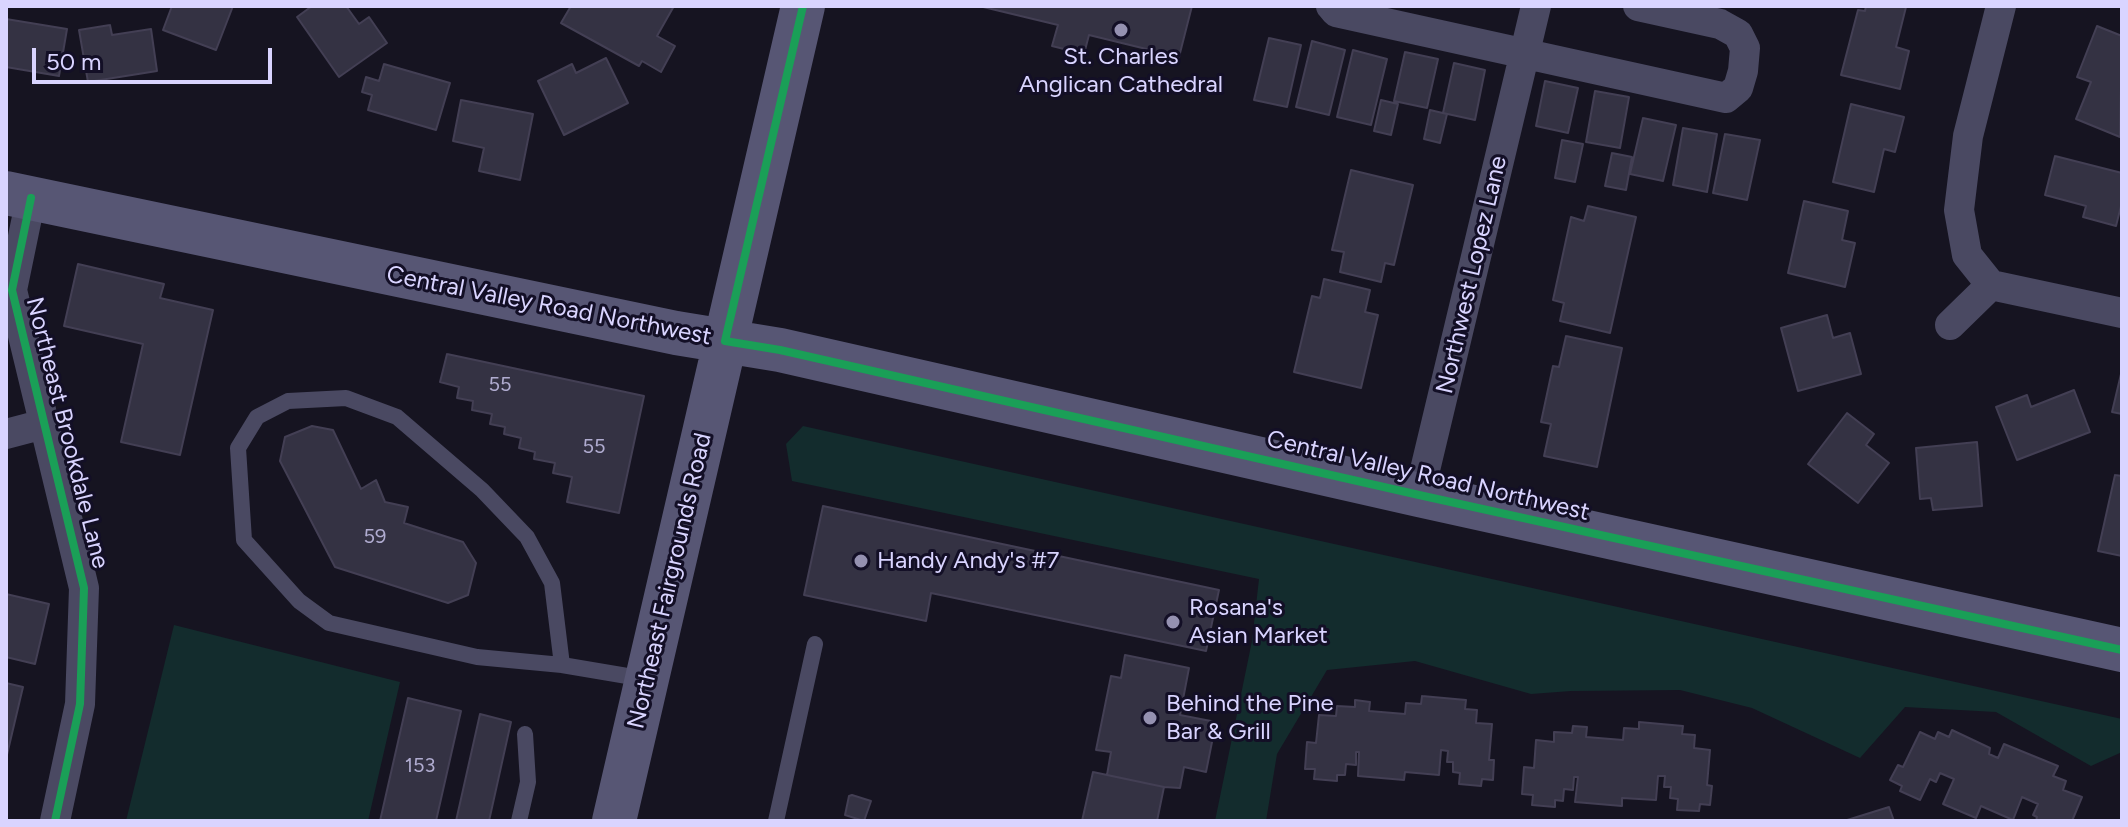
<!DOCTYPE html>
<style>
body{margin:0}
#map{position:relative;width:2128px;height:827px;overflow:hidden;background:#161421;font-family:Figtree,sans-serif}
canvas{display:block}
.frame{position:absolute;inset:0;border:8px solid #d9d4ff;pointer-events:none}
.scale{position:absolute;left:32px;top:48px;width:240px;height:36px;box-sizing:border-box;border:4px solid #d9d4ff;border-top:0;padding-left:10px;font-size:24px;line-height:28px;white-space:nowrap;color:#d9d4ff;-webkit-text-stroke:6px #130f26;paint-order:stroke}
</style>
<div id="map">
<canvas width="2128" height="827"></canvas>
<div class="frame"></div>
<div class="scale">50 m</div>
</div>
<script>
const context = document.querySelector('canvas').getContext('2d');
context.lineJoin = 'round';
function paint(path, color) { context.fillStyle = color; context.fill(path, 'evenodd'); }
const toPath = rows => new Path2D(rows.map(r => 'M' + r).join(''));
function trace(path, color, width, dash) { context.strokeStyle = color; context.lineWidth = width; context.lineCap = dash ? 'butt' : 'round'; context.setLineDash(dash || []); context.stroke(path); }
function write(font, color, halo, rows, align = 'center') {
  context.font = font + ' Figtree,sans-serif'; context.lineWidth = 6; context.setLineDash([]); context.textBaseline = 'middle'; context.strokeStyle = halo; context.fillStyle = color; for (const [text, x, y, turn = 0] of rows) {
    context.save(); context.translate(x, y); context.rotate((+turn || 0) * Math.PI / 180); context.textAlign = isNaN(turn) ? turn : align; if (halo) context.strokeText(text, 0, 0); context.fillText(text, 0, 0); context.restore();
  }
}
paint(toPath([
 [803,426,2122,719,2122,752,2091,766,1996,712,1905,707,1860,758,1752,708,1680,690,1571,691,1531,694,1415,661,1327,670,1277,754,1266,821,1215,821,1252,641,1259,579,792,481,786,444],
 [174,625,400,682,368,821,126,821]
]), '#132c2d');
const building = toPath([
 [172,6,233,6,216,50,163,30,172,6],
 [312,6,346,6,359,24,369,17,387,43,339,77,297,17,312,6],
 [571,6,674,6,657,36,675,46,661,72,642,61,639,66,561,23,571,6],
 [979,6,1192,6,1179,57,1089,35,1084,54,1052,46,1058,25,979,6],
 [1866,6,1906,7,1896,47,1909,51,1900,89,1841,75,1858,10,1865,11,1866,6],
 [6,19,67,29,59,76,6,67,6,19],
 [110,25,112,35,151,29,157,71,88,82,79,30,110,25],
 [2097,26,2122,36,2120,137,2076,119,2091,82,2077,77,2097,26],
 [1269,38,1301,45,1287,107,1254,100,1269,38],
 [1312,41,1345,50,1329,115,1296,107,1312,41],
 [1353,50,1387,59,1371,125,1337,117,1353,50],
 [1405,52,1438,59,1427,108,1394,101,1405,52],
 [606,58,628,103,564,135,538,81,572,64,576,73,606,58],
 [1454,63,1485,70,1475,120,1443,113,1454,63],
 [384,64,450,83,436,130,368,110,372,95,362,92,366,77,379,81,384,64],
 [1545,81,1578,88,1568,133,1536,126,1545,81],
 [1595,91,1629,97,1620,148,1586,142,1595,91],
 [461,100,533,114,520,180,479,171,484,148,453,141,461,100],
 [1381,100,1398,104,1391,135,1374,131,1381,100],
 [1851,104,1904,117,1895,152,1884,149,1874,192,1833,182,1851,104],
 [1430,110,1447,114,1440,143,1424,139,1430,110],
 [1643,118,1676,125,1663,181,1630,174,1643,118],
 [1683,128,1717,134,1707,192,1673,185,1683,128],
 [1725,134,1760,140,1747,200,1713,193,1725,134],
 [1562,140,1583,144,1575,182,1555,178,1562,140],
 [1612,153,1632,157,1626,190,1605,186,1612,153],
 [2055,156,2122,173,2122,202,2116,226,2083,217,2086,206,2045,195,2055,156],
 [1351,170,1413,185,1394,265,1385,263,1381,282,1340,272,1344,252,1332,250,1351,170],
 [1804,201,1848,211,1842,240,1855,243,1845,287,1788,273,1804,201],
 [1588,206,1636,217,1610,333,1560,321,1564,303,1553,300,1571,217,1584,221,1588,206],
 [78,264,164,284,160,298,213,310,180,455,121,442,143,344,64,326,78,264],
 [1324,279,1370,290,1365,312,1378,315,1361,388,1294,372,1312,296,1320,298,1324,279],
 [1827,315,1833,338,1850,333,1861,374,1798,391,1781,328,1827,315],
 [1566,336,1622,348,1597,467,1544,456,1551,424,1541,422,1553,366,1559,367,1566,336],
 [447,354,644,396,619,513,567,502,572,477,553,473,555,463,534,459,535,452,519,448,521,438,504,434,505,427,490,424,492,414,472,410,473,401,457,398,459,387,440,382,447,354],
 [2121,374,2122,374,2122,414,2112,412,2121,374],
 [2074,390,2090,432,2017,460,1996,407,2027,395,2031,407,2074,390],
 [1847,413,1874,434,1866,445,1889,463,1858,503,1808,464,1847,413],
 [312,426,333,430,361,489,376,480,385,502,408,507,404,523,463,542,476,563,468,595,448,603,335,567,280,461,285,437,312,426],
 [1977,442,1982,506,1933,510,1931,498,1920,499,1916,448,1977,442],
 [2115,475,2122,476,2122,556,2098,551,2115,475],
 [823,506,1219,590,1206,651,931,593,926,621,804,595,823,506],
 [6,594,49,604,35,664,6,657,6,594],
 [1125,655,1189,668,1180,715,1216,722,1206,772,1184,767,1180,788,1164,787,1107,775,1111,752,1096,750,1111,676,1121,678,1125,655],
 [6,683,23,687,6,759,6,683],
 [1422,696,1466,700,1465,709,1477,710,1476,723,1492,724,1489,760,1494,760,1493,780,1482,779,1481,786,1459,784,1460,773,1453,772,1453,762,1447,762,1448,751,1441,750,1439,775,1405,772,1404,780,1358,776,1359,752,1356,752,1356,765,1346,764,1345,775,1337,775,1337,781,1314,779,1315,769,1305,769,1307,742,1316,743,1319,715,1336,716,1337,706,1355,707,1355,700,1370,702,1369,711,1405,714,1406,703,1421,704,1422,696],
 [408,698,461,711,436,821,380,821,408,698],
 [480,714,511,722,489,821,456,821,480,714],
 [1639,722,1683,726,1682,734,1695,735,1694,748,1710,750,1707,785,1712,786,1710,805,1700,804,1699,811,1677,810,1678,799,1670,798,1671,787,1664,787,1665,776,1658,776,1656,800,1622,798,1622,806,1575,802,1578,777,1574,777,1573,790,1564,789,1563,801,1555,800,1555,807,1532,805,1533,795,1522,794,1524,767,1534,768,1536,740,1554,742,1554,732,1572,733,1573,726,1587,727,1586,737,1623,740,1624,728,1639,729,1639,722],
 [1952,730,1990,748,1989,754,1998,758,2004,744,2058,766,2053,776,2066,781,2063,790,2082,797,2072,821,2036,821,2037,817,2033,815,2038,804,2022,797,2013,820,1981,806,1976,818,1943,804,1954,779,1940,773,1936,782,1930,779,1920,800,1900,791,1902,786,1890,780,1898,765,1903,767,1920,732,1935,739,1938,732,1949,737,1952,730],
 [1093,772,1164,787,1157,821,1082,821,1093,772],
 [852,795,871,801,864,821,845,815,849,796,852,795],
 [1889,807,1894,821,1844,821,1889,807]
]);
paint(building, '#343243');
trace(building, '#433f54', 2);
trace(toPath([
 [562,665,552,583,527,537,482,490,397,417,346,398,288,401,257,417,238,448,244,540,299,601,329,623,477,657,562,665,645,679],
 [519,821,528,782,525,734],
 [776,821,815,644]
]), '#4a4962', 16);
trace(toPath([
 [1331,6,1336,12,1726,98,1738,88,1743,71,1745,48,1738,34,1720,24,1638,6],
 [2001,6,1968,136,1959,210,1967,255,1991,285,2122,313],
 [31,198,12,290,84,588,80,704,55,821],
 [1950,325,1991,285],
 [6,434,44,424],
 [1419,495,1536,6]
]), '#4a4962', 30);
trace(toPath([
 [6,193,676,333,780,350,1419,495,2122,650],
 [614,821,803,6]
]), '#575674', 44);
trace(toPath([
 [803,6,725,341,780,350,1419,495,2122,650],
 [31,198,12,290,84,588,80,704,55,821]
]), '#1a9f57', 8);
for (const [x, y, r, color] of [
 [1121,30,8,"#9591b1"],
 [861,561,8,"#9591b1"],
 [1173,622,8,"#9591b1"],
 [1150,718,8,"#9591b1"]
]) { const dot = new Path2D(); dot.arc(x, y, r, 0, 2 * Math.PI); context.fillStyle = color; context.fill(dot); trace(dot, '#130f26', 3); }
write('20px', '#b0acd0', null, [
 ["55",500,385],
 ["55",594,447],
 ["59",375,537],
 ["153",420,766]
]);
write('24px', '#d9d4ff', '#130f26', [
 ["St. Charles",1121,57,"center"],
 ["Anglican Cathedral",1121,85,"center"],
 ["Handy Andy's #7",877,561],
 ["Rosana's",1189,608],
 ["Asian Market",1189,636],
 ["Behind the Pine",1166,704],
 ["Bar & Grill",1166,732]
], 'left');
write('24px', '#d9d4ff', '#130f26', [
 ["Northwest Lopez Lane",1472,275,-77],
 ["Central Valley Road Northwest",549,306,11],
 ["Northeast Brookdale Lane",67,433,76],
 ["Central Valley Road Northwest",1428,476,13],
 ["Northeast Fairgrounds Road",670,581,-77]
]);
</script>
